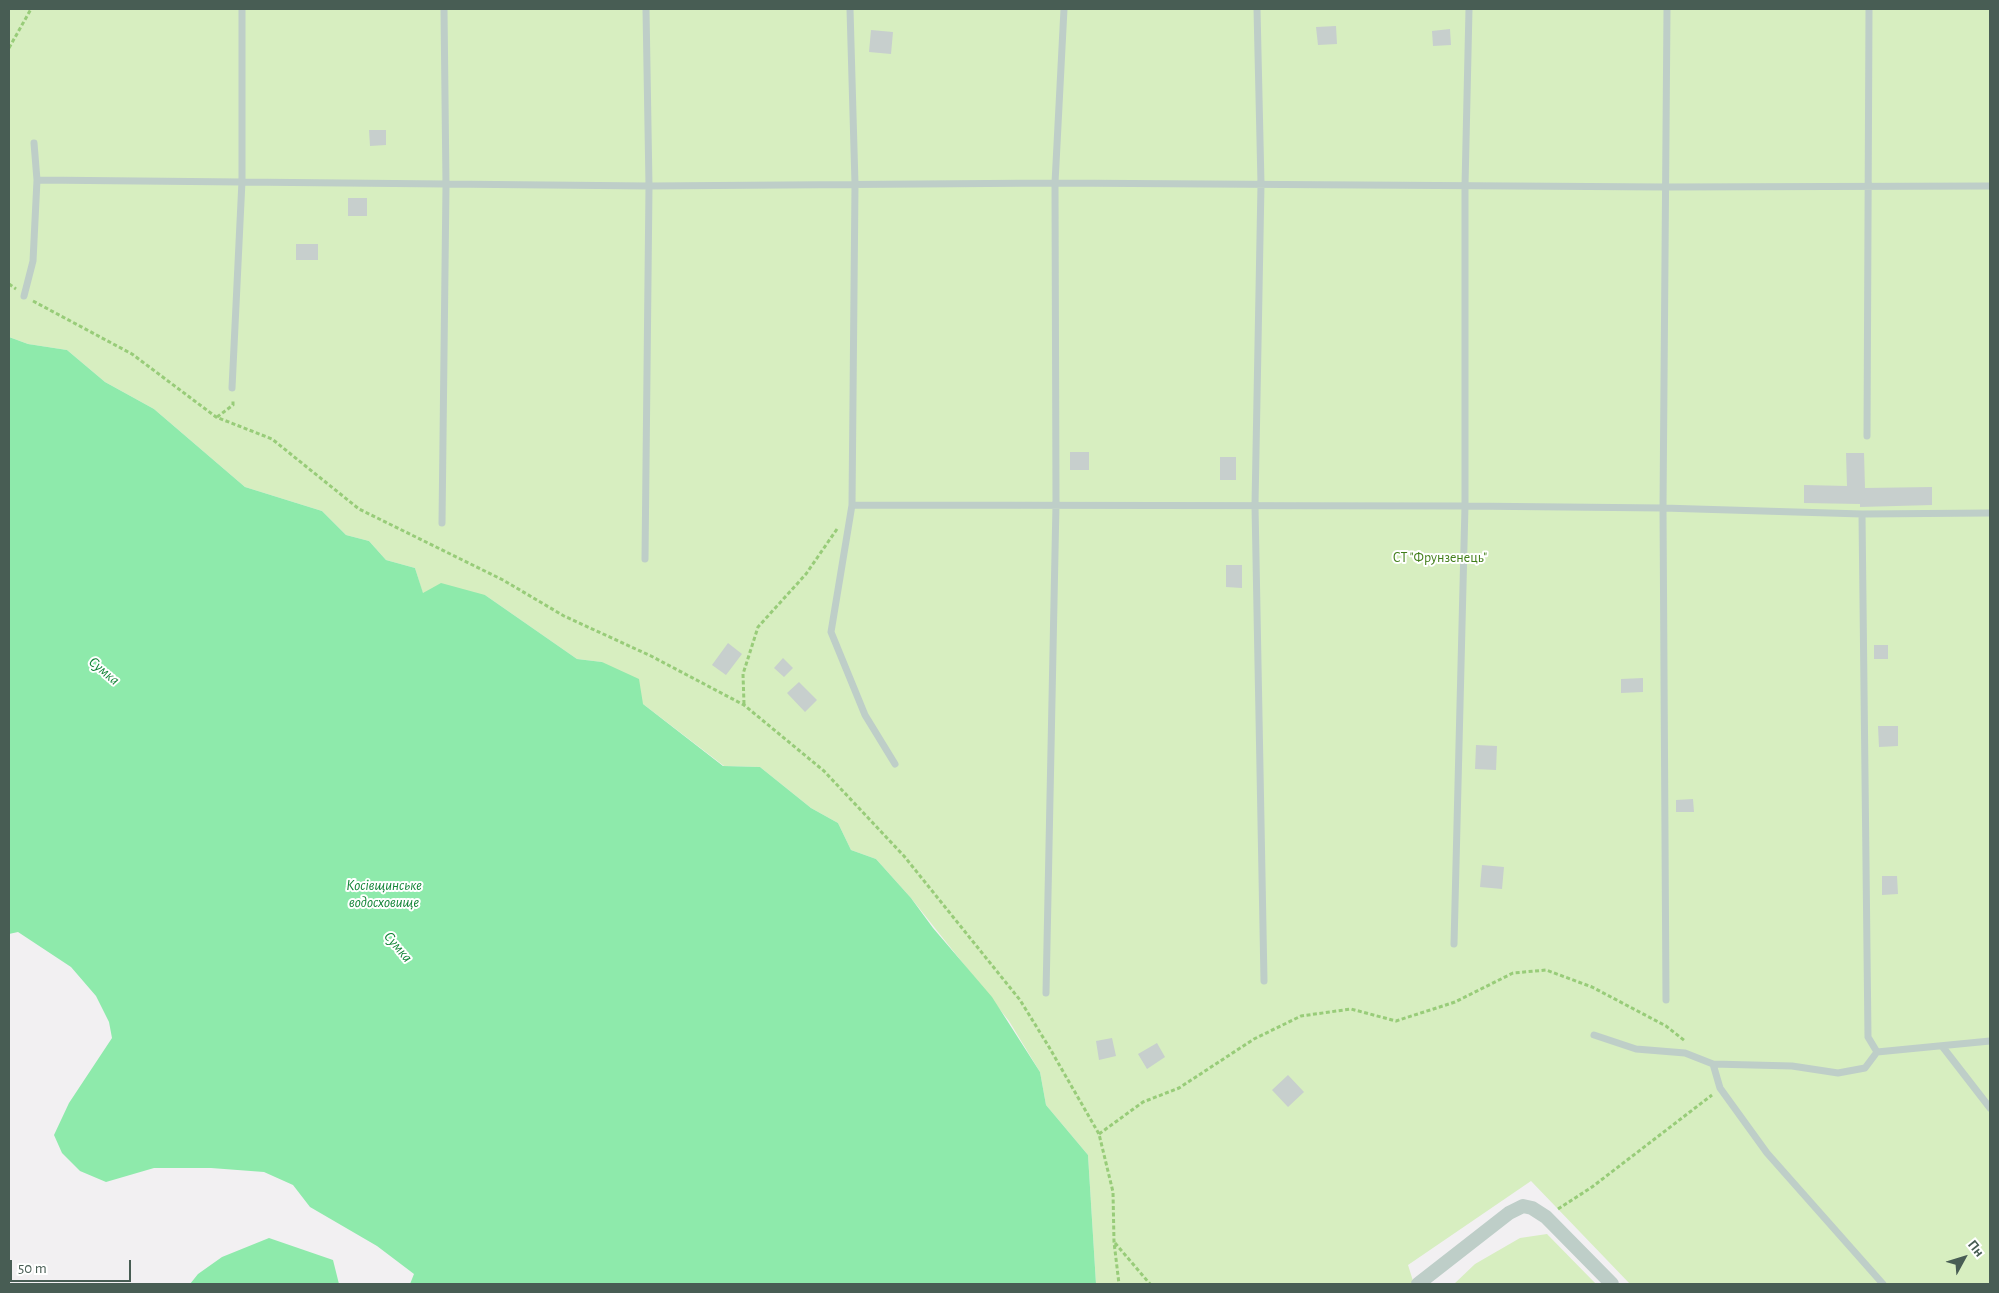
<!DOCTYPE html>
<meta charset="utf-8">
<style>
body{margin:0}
#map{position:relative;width:1999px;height:1293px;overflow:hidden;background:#f2f0f2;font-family:"Alegreya Sans",sans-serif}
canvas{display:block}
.frame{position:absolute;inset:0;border:10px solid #485d54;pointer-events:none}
.north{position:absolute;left:1939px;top:1233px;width:50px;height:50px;-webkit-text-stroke:4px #fff;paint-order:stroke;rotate:51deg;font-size:14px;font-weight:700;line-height:20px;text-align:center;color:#485d54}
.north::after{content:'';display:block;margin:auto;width:18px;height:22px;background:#485d54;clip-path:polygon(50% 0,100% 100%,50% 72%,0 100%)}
.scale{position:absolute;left:10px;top:1260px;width:121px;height:22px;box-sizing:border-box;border:2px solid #485d54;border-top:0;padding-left:6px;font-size:15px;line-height:18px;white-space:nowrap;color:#485d54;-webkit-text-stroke:4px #fff;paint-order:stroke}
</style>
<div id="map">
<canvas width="1999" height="1293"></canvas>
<div class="frame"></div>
<div class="north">Пн</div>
<div class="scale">50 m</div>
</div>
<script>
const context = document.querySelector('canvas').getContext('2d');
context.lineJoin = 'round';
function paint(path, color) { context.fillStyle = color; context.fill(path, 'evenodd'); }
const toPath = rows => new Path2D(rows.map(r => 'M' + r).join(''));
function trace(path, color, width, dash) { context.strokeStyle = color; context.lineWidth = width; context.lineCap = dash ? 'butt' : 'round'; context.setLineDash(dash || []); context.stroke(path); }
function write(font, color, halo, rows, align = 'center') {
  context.font = font + ' "Alegreya Sans",sans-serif'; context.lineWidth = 4; context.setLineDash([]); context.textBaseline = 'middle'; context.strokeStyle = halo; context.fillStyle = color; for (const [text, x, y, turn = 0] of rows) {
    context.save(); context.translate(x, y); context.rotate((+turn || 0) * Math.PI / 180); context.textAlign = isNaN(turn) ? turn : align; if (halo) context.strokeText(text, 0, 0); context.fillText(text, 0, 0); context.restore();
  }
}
paint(toPath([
 [9,9,1990,9,1990,1284,1630,1284,1531,1181,1408,1265,1414,1284,1096,1284,1088,1155,1046,1105,1040,1072,1009,1021,911,898,876,859,851,850,838,823,811,808,760,767,724,766,643,704,602,662,577,659,485,595,423,594,415,568,386,560,369,541,346,535,322,511,245,487,154,409,105,382,67,350,28,344,9,337],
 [1547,1234,1596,1284,1454,1284,1475,1264,1520,1238]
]), '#d7eec0');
paint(toPath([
 [9,337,28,344,67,350,105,382,154,409,245,487,322,511,346,535,369,541,386,560,415,568,423,593,441,583,485,595,577,659,602,662,639,679,643,704,723,766,760,767,811,808,838,823,851,850,876,859,911,898,933,928,992,997,1040,1072,1046,1105,1088,1155,1096,1284,410,1284,414,1274,377,1246,310,1207,293,1185,264,1172,211,1168,154,1168,106,1182,80,1171,62,1153,54,1135,69,1103,112,1038,109,1022,96,996,71,967,18,932,9,934],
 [269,1238,333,1260,339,1284,190,1284,198,1274,222,1257]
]), '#8eeaab');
paint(toPath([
 [1336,26,1337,44,1318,45,1316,27],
 [1450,29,1451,45,1433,46,1432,31],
 [871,30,893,32,891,54,869,52],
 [369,130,386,130,386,145,370,146],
 [348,198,367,198,367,216,348,216],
 [296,244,318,244,318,260,296,260],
 [1070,452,1089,452,1089,470,1070,470],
 [1846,453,1864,453,1865,488,1932,487,1932,505,1860,507,1860,504,1804,503,1804,485,1847,486],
 [1220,457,1236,457,1236,480,1220,480],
 [1226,565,1242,565,1242,588,1226,587],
 [728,643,742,654,726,675,712,665],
 [1874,645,1888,645,1888,659,1874,659],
 [783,658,793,668,784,677,774,668],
 [1643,678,1643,692,1621,693,1621,679],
 [799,682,817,700,805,712,787,693],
 [1878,726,1898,726,1898,746,1879,747],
 [1476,745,1497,746,1496,770,1475,769],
 [1693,799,1694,812,1676,812,1676,800],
 [1482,865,1504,867,1502,889,1480,887],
 [1882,876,1897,876,1898,894,1882,895],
 [1112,1038,1116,1056,1099,1060,1096,1041],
 [1157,1043,1165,1057,1147,1069,1138,1054],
 [1288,1075,1304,1092,1288,1107,1272,1090]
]), '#c7cfcd');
trace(toPath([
 [9,48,31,9],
 [9,284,16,289],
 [33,301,132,354,216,417,272,439,359,509,503,580,564,616,651,656,744,705,824,771,904,856,1020,1000,1049,1047,1099,1134,1113,1192,1114,1242,1119,1284],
 [217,417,233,405,233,399],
 [744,704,743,674,758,627,806,574,837,529],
 [1099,1134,1143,1102,1179,1088,1254,1039,1301,1016,1351,1009,1396,1021,1455,1002,1513,973,1546,970,1592,987,1666,1026,1685,1041],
 [1558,1209,1592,1187,1712,1095],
 [1115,1243,1150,1284]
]), '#98cc79', 3, [4, 2.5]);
trace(toPath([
 [850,9,855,184,852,505,831,632,865,715,895,764],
 [1257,9,1261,184,1255,505,1264,981],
 [37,180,649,186,1055,183,1064,9],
 [24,296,33,261,37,180,34,143],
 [232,388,242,181,242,9],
 [1867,436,1869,9],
 [852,505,1465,506,1663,508,1862,514,1868,1037,1877,1052,1990,1041],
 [1862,514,1990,513],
 [442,523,446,185,444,9],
 [645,559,649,186,646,9],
 [1454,944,1465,506,1465,186,1469,9],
 [1046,993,1056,504,1055,183,1665,187,1990,186],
 [1666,1000,1663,508,1667,9],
 [1594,1035,1636,1049,1685,1053,1713,1064,1720,1088,1767,1153,1883,1284],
 [1942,1046,1990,1108],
 [1713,1064,1792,1066,1838,1073,1865,1068,1877,1052]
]), '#becec8', 7);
trace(toPath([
 [1418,1284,1509,1213,1523,1206,1532,1208,1546,1217,1612,1284]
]), '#becec8', 14);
write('14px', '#417e19', '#fff', [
 ["СТ \"Фрунзенець\"",1440,558]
]);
write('italic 15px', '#108335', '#fff', [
 ["Сумка",104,671,40],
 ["Косівщинське",384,885],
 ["водосховище",384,902],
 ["Сумка",398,947,50]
]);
</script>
